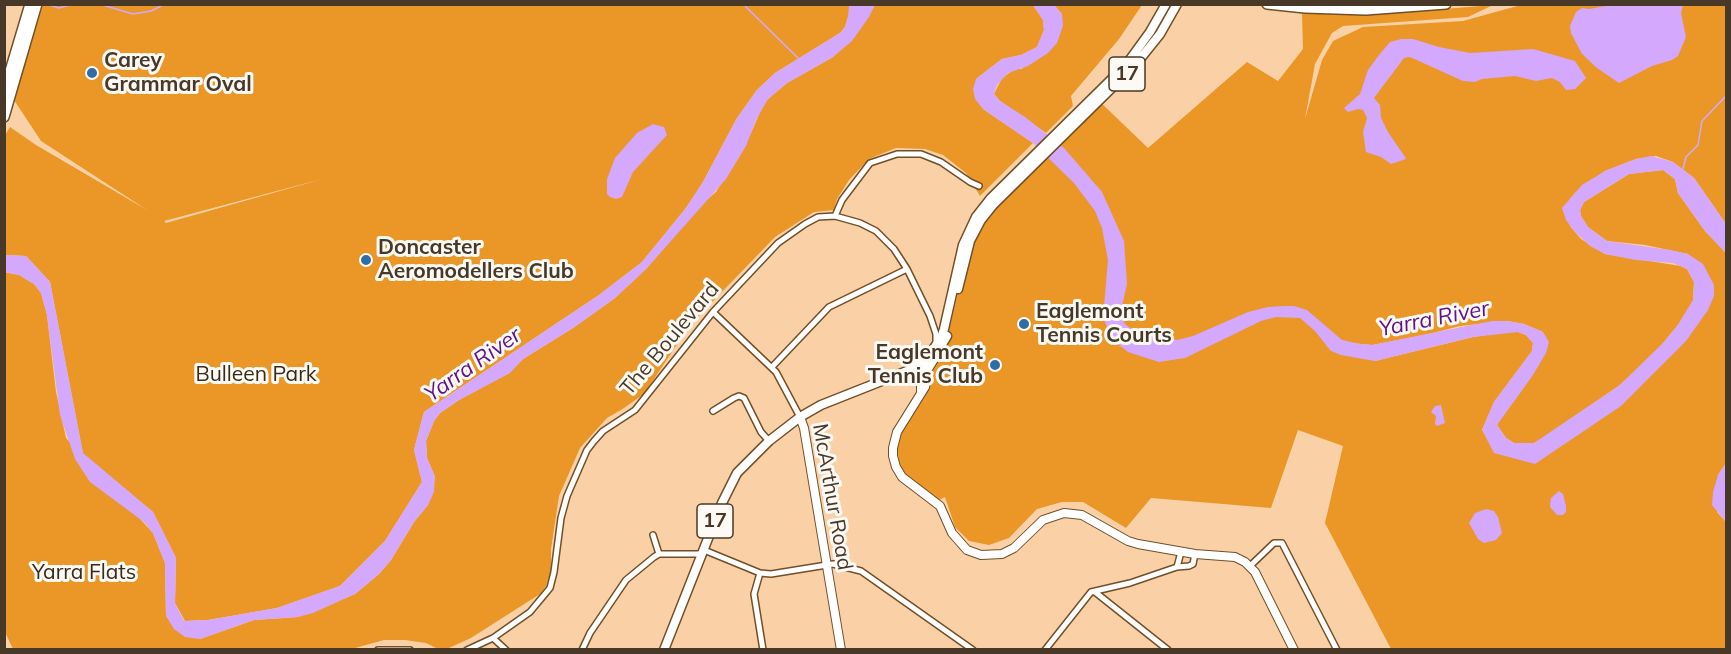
<!DOCTYPE html>
<style>
body{margin:0}
#map{position:relative;width:1731px;height:654px;overflow:hidden;background:#fad1a7;font-family:Mulish,sans-serif}
canvas{display:block}
.frame{position:absolute;inset:0;border:6px solid #483827;pointer-events:none}
</style>
<div id="map">
<canvas width="1731" height="654"></canvas>
<div class="frame"></div>
</div>
<script>
const context = document.querySelector('canvas').getContext('2d');
context.lineJoin = 'round';
function paint(path, color) { context.fillStyle = color; context.fill(path, 'evenodd'); }
const toPath = rows => new Path2D(rows.map(r => 'M' + r).join(''));
function trace(path, color, width, dash) { context.strokeStyle = color; context.lineWidth = width; context.lineCap = dash ? 'butt' : 'round'; context.setLineDash(dash || []); context.stroke(path); }
function write(font, color, halo, rows, align = 'center') {
  context.font = font + ' Mulish,sans-serif'; context.lineWidth = 6; context.setLineDash([]); context.textBaseline = 'middle'; context.strokeStyle = halo; context.fillStyle = color; for (const [text, x, y, turn = 0] of rows) {
    context.save(); context.translate(x, y); context.rotate((+turn || 0) * Math.PI / 180); context.textAlign = isNaN(turn) ? turn : align; if (halo) context.strokeText(text, 0, 0); context.fillText(text, 0, 0); context.restore();
  }
}
paint(toPath([
 [43,5,849,5,850,10,845,27,840,33,775,73,757,90,737,118,703,182,686,208,642,262,599,295,424,412,414,450,422,482,385,541,340,586,277,608,208,620,185,621,175,603,176,558,153,512,83,454,50,282,26,256,5,255,4,137,10,127,36,145,147,210,41,141,14,100],
 [326,178,166,223,164,221],
 [873,5,1033,5,1043,20,1044,30,1037,47,1021,55,1002,59,976,79,983,109,1033,143,980,196,966,173,943,155,925,149,896,148,869,159,849,180,837,199,834,210,814,212,775,237,690,325,644,394,621,410,607,418,580,448,559,496,551,549,551,570,546,586,540,594,471,638,449,648,436,648,426,643,405,640,384,640,348,650,13,649,4,630,4,272,19,275,34,284,41,293,47,315,56,392,66,438,153,533,165,563,166,616,200,639,254,620,298,617,355,594,379,574,391,560,414,522,428,505,435,477,427,458,426,441,434,421,440,413,459,400,509,373,523,359,573,328,615,298,646,269,703,203,716,192,751,133,763,105,768,99,787,83,833,57,874,7],
 [1054,5,1142,5,1119,39,1071,96,1073,106,1046,133,1000,101,994,94,1002,78,1015,69,1022,69,1062,14],
 [1493,5,1468,17,1343,26,1332,33,1315,64,1305,119,1322,60,1333,41,1363,27,1463,21,1521,5,1726,5,1726,224,1694,178,1673,162,1656,156,1636,159,1605,171,1575,193,1570,199,1570,226,1581,239,1605,254,1681,266,1687,269,1694,282,1693,301,1678,325,1659,348,1620,385,1543,438,1534,443,1524,444,1514,443,1506,438,1497,425,1543,332,1524,324,1507,321,1460,326,1425,335,1372,345,1351,343,1342,340,1326,346,1375,361,1473,337,1507,332,1518,332,1526,335,1533,343,1532,351,1494,402,1482,430,1487,437,1535,463,1708,310,1688,254,1645,245,1607,241,1588,227,1581,216,1580,210,1584,202,1629,174,1663,170,1675,179,1678,193,1705,231,1726,253,1726,463,1718,475,1717,512,1726,522,1726,649,1391,649,1325,523,1343,446,1298,430,1271,508,1151,498,1126,528,1083,502,1062,502,1037,509,1009,538,989,545,969,541,955,527,945,497,939,500,912,484,900,467,896,440,929,382,931,361,948,335,969,247,984,216,1097,99,1148,148,1247,62,1278,81,1303,49,1302,13,1394,13]
]), '#ea9728');
paint(toPath([
 [849,5,873,5,874,7,869,17,852,41,833,57,787,83,768,99,756,120,746,146,726,179,646,269,615,298,573,328,523,359,510,373,459,400,440,413,434,421,426,441,427,458,435,477,434,492,428,505,414,522,391,560,379,574,355,594,313,613,298,617,254,620,200,639,185,637,174,629,166,616,165,563,153,533,144,522,90,482,75,459,60,415,47,315,41,293,34,284,19,275,5,272,5,255,26,256,50,282,83,453,153,512,176,558,175,603,184,621,208,620,277,608,340,586,385,541,422,482,414,450,424,412,599,295,642,262,686,208,703,182,737,118,757,90,775,73,840,33,845,27,848,17],
 [1033,5,1054,5,1062,14,1063,26,1057,43,1048,53,1028,66,1008,73,997,85,994,94,1000,101,1025,117,1064,148,1102,192,1124,241,1127,284,1122,306,1123,321,1126,325,1137,333,1177,340,1193,336,1248,312,1268,307,1284,306,1294,306,1307,310,1342,340,1360,344,1372,345,1492,321,1507,321,1524,324,1543,332,1549,342,1546,353,1533,375,1497,425,1506,438,1514,443,1534,443,1620,385,1663,343,1678,325,1693,300,1694,282,1687,269,1673,263,1636,260,1605,254,1590,246,1574,231,1566,220,1562,208,1582,185,1605,171,1636,159,1651,156,1673,162,1694,178,1726,224,1726,253,1705,231,1678,193,1675,179,1663,170,1629,174,1584,202,1580,210,1581,216,1588,227,1607,241,1670,250,1688,254,1703,264,1714,285,1714,296,1708,310,1686,341,1621,406,1535,464,1494,453,1482,430,1494,402,1532,351,1533,343,1526,335,1518,332,1473,337,1375,361,1341,355,1331,351,1315,331,1300,318,1276,317,1261,321,1185,358,1159,362,1128,352,1114,341,1103,318,1108,260,1102,228,1095,211,1074,183,1033,143,983,109,975,99,973,89,976,79,985,72,1002,59,1021,55,1037,47,1044,30,1043,20],
 [1611,5,1683,5,1681,13,1686,37,1678,56,1672,60,1652,66,1619,83,1597,68,1582,54,1571,33,1570,26,1576,12,1582,8,1589,9],
 [1401,39,1413,39,1439,47,1470,53,1533,49,1575,61,1586,78,1575,89,1566,90,1560,82,1552,78,1536,81,1515,76,1482,79,1475,82,1463,81,1410,57,1404,58,1374,98,1380,105,1381,118,1388,132,1405,157,1406,159,1391,164,1381,157,1366,152,1363,132,1367,118,1363,110,1358,109,1348,112,1344,108,1360,94,1368,70,1379,55,1390,42],
 [653,124,664,127,667,135,633,172,622,197,616,199,610,197,607,194,607,179,615,158,637,133],
 [1441,405,1445,423,1437,426,1435,424,1436,416,1431,412,1435,406],
 [1726,463,1726,522,1712,505,1713,492,1718,475],
 [1559,491,1563,494,1566,506,1566,512,1563,515,1557,515,1550,507,1551,498],
 [1486,509,1494,511,1498,517,1502,533,1496,540,1484,543,1478,539,1469,523,1475,513]
]), '#d4a8fc');
trace(toPath([
 [46,4,59,8,74,4],
 [99,4,133,14,151,11,165,4],
 [743,4,798,58],
 [1683,169,1686,157,1698,145,1702,121,1726,96]
]), '#d4a8fc', 1.5);
const street = toPath([
 [835,216,842,200,870,163,897,154,921,154,941,162,970,182,979,186],
 [713,312,776,372,800,417],
 [772,367,829,307,907,269],
 [713,411,734,398,739,396,744,398,761,432,769,441],
 [653,535,659,554],
 [704,550,760,573,771,574,833,564,861,571,973,650],
 [1250,566,1274,543,1282,543,1337,650],
 [1177,567,1181,552],
 [760,573,754,594,763,650],
 [1095,592,1168,650],
 [493,638,506,650],
 [378,650,410,650],
 [467,650,493,638,530,612,550,588,554,572,561,518,567,496,587,450,594,441,603,431,635,410,713,312,778,243,805,224,818,217,835,216,860,223,876,231,894,249,907,269,930,316,936,334,936,344],
 [582,650,590,633,626,580,654,557,659,554,702,554],
 [1045,650,1091,592,1130,583,1177,567,1189,566,1193,564,1195,554]
]);
const secondary = toPath([
 [933,361,928,369,925,387,897,432,893,448,893,456,896,467,902,477,940,506,952,533,967,550,981,555,1002,554,1014,548,1043,520,1064,513,1082,515,1128,541,1138,544,1195,554,1235,557,1245,562,1255,572,1294,650],
 [913,374,921,379,921,391],
 [800,417,804,428,841,650]
]);
const primary = toPath([
 [958,289,970,241,981,220,993,205,1136,64,1160,34,1177,4],
 [922,368,933,360,947,336],
 [664,650,722,503,737,473,769,441,800,417,821,405,912,369,927,358,941,338,944,329,963,245,976,217,991,198,1126,65,1150,32,1166,4]
]);
const highway = toPath([
 [1267,4,1305,8,1366,10,1446,4],
 [4,91,30,4],
 [4,117,37,4]
]);
trace(street, '#714f27', 8);
trace(secondary, '#714f27', 10);
trace(primary, '#714f27', 11);
trace(highway, '#714f27', 12);
trace(street, '#fff', 5);
trace(secondary, '#fff', 8);
trace(primary, '#fff', 8);
trace(highway, '#fff', 9);
for (const [x, y, r, color] of [
 [92,73,6,"#2f6ea5"],
 [366,260,6,"#2f6ea5"],
 [1024,324,6,"#2f6ea5"],
 [995,365,6,"#2f6ea5"]
]) { const dot = new Path2D(); dot.arc(x, y, r, 0, 2 * Math.PI); context.fillStyle = color; context.fill(dot); trace(dot, '#fdf9f5', 2); }
for (const [x, y, w] of [
 [1127,74,36],
 [715,521,36]
]) { const box = new Path2D(); box.roundRect(x - w / 2, y - 17, w, 34, 4.5); context.fillStyle = '#fdf9f5'; context.fill(box); trace(box, '#483827', 1.5); }
write('bold 20px', '#483827', null, [
 ["17",1127,74],
 ["17",715,521]
]);
write('bold 21px', '#483827', '#fdf9f5', [
 ["Carey",104,61],
 ["Grammar Oval",104,85],
 ["Doncaster",378,248],
 ["Aeromodellers Club",378,272],
 ["Eaglemont",1036,312],
 ["Tennis Courts",1036,336],
 ["Eaglemont",983,353,"right"],
 ["Tennis Club",983,377,"right"]
], 'left');
write('21px', '#483827', '#fdf9f5', [
 ["The Boulevard",670,339,-50],
 ["McArthur Road",832,497,80]
]);
write('21px', '#382918', '#fdf9f5', [
 ["Bulleen Park",256,375],
 ["Yarra Flats",84,573]
]);
write('italic 22px', '#5e0f8c', '#fdf9f5', [
 ["Yarra River",1434,319,-11],
 ["Yarra River",473,365,-35]
]);
</script>
